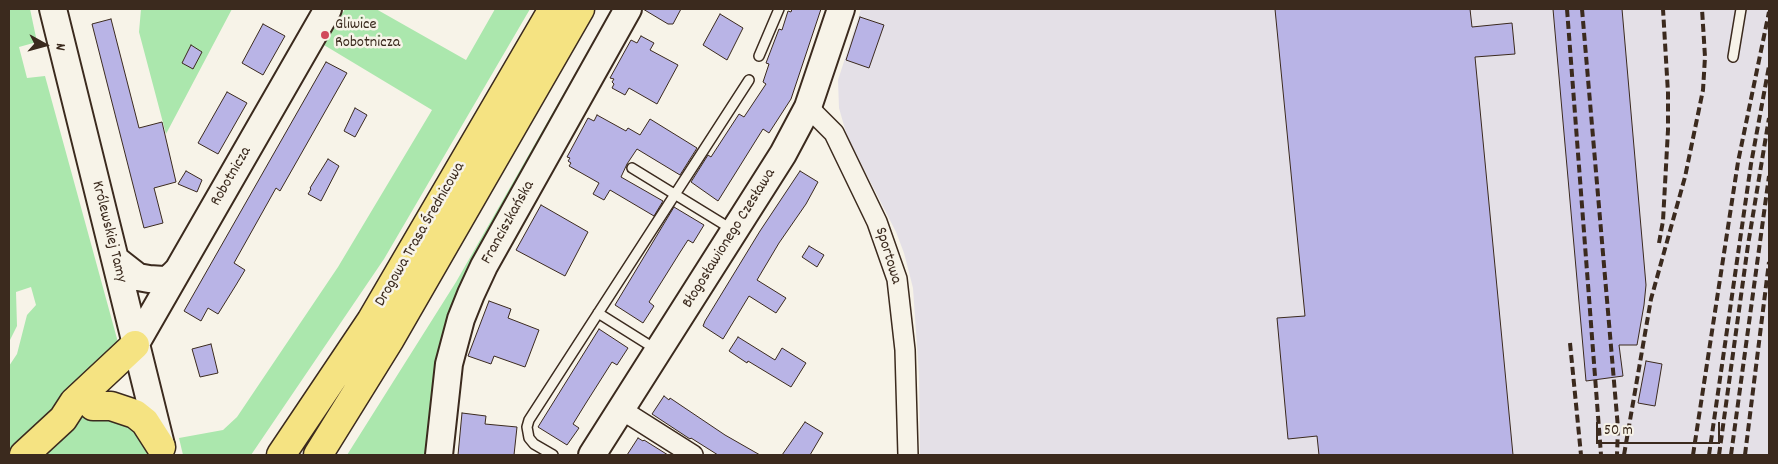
<!DOCTYPE html>
<meta charset="utf-8">
<style>
body{margin:0}
#map{position:relative;width:1778px;height:464px;overflow:hidden;background:#f7f3e8;font-family:Dekko,sans-serif}
canvas{display:block}
.frame{position:absolute;inset:0;border:10px solid #3b2a1e;pointer-events:none}
.north{position:absolute;left:20px;top:20px;width:50px;height:50px;-webkit-text-stroke:4px #f7f3e8;paint-order:stroke;rotate:97deg;font-size:14px;font-weight:700;line-height:20px;text-align:center;color:#3b2a1e}
.north::after{content:'';display:block;margin:auto;width:18px;height:22px;background:#3b2a1e;clip-path:polygon(50% 0,100% 100%,50% 72%,0 100%)}
.scale{position:absolute;left:1596px;top:422px;width:124px;height:22px;box-sizing:border-box;border:2px solid #3b2a1e;border-top:0;padding-left:6px;font-size:15px;line-height:18px;white-space:nowrap;color:#3b2a1e;-webkit-text-stroke:4px #f7f3e8;paint-order:stroke}
</style>
<div id="map">
<canvas width="1778" height="464"></canvas>
<div class="frame"></div>
<div class="north">N</div>
<div class="scale">50 m</div>
</div>
<script>
const context = document.querySelector('canvas').getContext('2d');
context.lineJoin = 'round';
function paint(path, color) { context.fillStyle = color; context.fill(path, 'evenodd'); }
const toPath = rows => new Path2D(rows.map(r => 'M' + r).join(''));
function trace(path, color, width, dash) { context.strokeStyle = color; context.lineWidth = width; context.lineCap = dash ? 'butt' : 'round'; context.setLineDash(dash || []); context.stroke(path); }
function write(font, color, halo, rows, align = 'center') {
  context.font = font + ' Dekko,sans-serif'; context.lineWidth = 5; context.setLineDash([]); context.textBaseline = 'middle'; context.strokeStyle = halo; context.fillStyle = color; for (const [text, x, y, turn = 0] of rows) {
    context.save(); context.translate(x, y); context.rotate((+turn || 0) * Math.PI / 180); context.textAlign = isNaN(turn) ? turn : align; if (halo) context.strokeText(text, 0, 0); context.fillText(text, 0, 0); context.restore();
  }
}
paint(toPath([
 [861,9,1769,9,1769,455,920,455,919,376,913,288,904,253,896,232,847,136,839,108,838,80]
]), '#e4e0e7');
paint(toPath([
 [9,9,30,9,37,42,19,47,27,78,45,76,119,346,36,433,10,455,9,455,9,366,17,354,27,315,36,305,31,287,16,292,17,326,9,342],
 [141,9,232,9,166,134,139,32],
 [345,9,376,9,466,60,495,9,530,9,384,259,251,455,183,455,179,438,223,430,237,417,338,267,432,110,324,45],
 [612,9,622,9,463,289,430,455,347,455,456,282],
 [93,412,122,412,155,455,37,455,79,417]
]), '#abe7ad');
const building = toPath([
 [643,9,681,9,673,24,668,24,643,9],
 [792,9,821,9,791,99,769,133,763,129,718,201,691,182,708,155,711,157,739,114,744,117,766,84,763,82,769,64,766,63,779,29,782,30,788,11,791,12,792,9],
 [1275,9,1470,9,1472,27,1512,23,1515,54,1475,57,1513,455,1319,455,1317,436,1288,439,1277,318,1305,316,1275,9],
 [1553,9,1622,9,1646,285,1644,305,1637,345,1619,345,1623,376,1586,381,1553,9],
 [720,14,743,28,727,60,703,45,720,14],
 [860,17,884,25,869,68,846,60,860,17],
 [111,19,139,128,162,122,176,182,154,188,163,223,144,228,92,24,111,19],
 [263,24,285,36,263,75,242,63,263,24],
 [641,36,654,43,650,50,678,65,657,104,629,88,625,95,612,88,614,84,612,82,614,79,610,78,631,40,637,43,641,36],
 [191,45,202,52,193,69,182,63,191,45],
 [326,62,347,73,280,191,276,188,234,263,245,270,236,285,218,314,208,308,201,321,184,311,326,62],
 [227,92,247,103,218,154,198,143,227,92],
 [355,108,367,115,355,137,344,131,355,108],
 [597,115,626,131,628,128,640,135,650,119,697,148,680,175,637,149,627,164,621,177,663,201,654,216,610,190,604,200,593,194,599,183,569,166,571,163,568,161,570,158,567,157,588,118,594,121,597,115],
 [328,159,339,166,321,201,308,194,311,189,310,188,328,159],
 [186,171,202,180,197,192,178,184,186,171],
 [800,171,818,182,806,204,779,243,757,280,786,298,776,313,749,296,723,339,703,326,705,321,760,231,800,171],
 [541,205,588,232,565,276,516,250,541,205],
 [674,207,704,225,693,243,688,240,679,254,649,302,654,306,643,323,615,305,674,207],
 [809,246,824,255,817,267,802,257,809,246],
 [489,301,511,309,508,318,539,330,525,367,494,356,491,364,468,356,489,301],
 [599,329,628,348,617,365,612,362,586,403,573,424,579,428,567,445,538,427,599,329],
 [738,337,775,360,782,348,806,363,791,387,748,361,747,363,729,351,738,337],
 [211,344,218,373,200,377,192,349,211,344],
 [1646,361,1662,364,1655,406,1638,403,1646,361],
 [664,396,669,400,670,398,725,435,760,455,718,455,691,438,690,439,652,414,664,396],
 [462,413,486,416,485,424,517,427,514,455,458,455,462,413],
 [805,422,823,433,810,455,782,455,805,422],
 [638,438,643,441,644,440,668,455,627,455,638,438]
]);
paint(building, '#b9b4e6');
trace(building, '#3b2a1e', 1);
const lane = toPath([
 [759,56,779,9],
 [1733,57,1741,9],
 [632,168,733,230],
 [598,313,657,350],
 [553,455,534,444,529,438,527,427,529,420,749,80]
]);
const street = toPath([
 [808,107,834,133,877,222,897,279,905,350,908,455],
 [622,410,693,455]
]);
const secondary = toPath([
 [53,9,161,445],
 [115,259,138,277,149,279,164,280,169,279,178,270],
 [135,345,328,9],
 [439,455,449,364,461,319,471,294,484,266,628,9],
 [592,455,783,154,808,107,841,9]
]);
const primary = toPath([
 [93,406,111,406,135,414,145,422,161,447],
 [24,455,63,419,74,402,135,345],
 [281,455,371,321,553,9],
 [318,455,390,339,580,9]
]);
trace(lane, '#3b2a1e', 12);
trace(street, '#3b2a1e', 22);
trace(secondary, '#3b2a1e', 30);
trace(primary, '#3b2a1e', 31);
trace(lane, '#f7f3e8', 9);
trace(street, '#f7f3e8', 19);
trace(secondary, '#f7f3e8', 26);
trace(primary, '#f5e382', 28);
trace(toPath([
 [1567,9,1601,455],
 [1582,9,1618,428,1617,455],
 [1659,243,1663,221,1668,130,1668,93,1663,9],
 [1570,343,1581,455],
 [1624,455,1651,299,1685,177,1703,90,1705,57,1702,9],
 [1693,455,1738,162,1769,12],
 [1709,455,1751,164,1769,66],
 [1719,455,1748,245,1769,118],
 [1731,455,1769,176],
 [1745,455,1769,262]
]), '#3b2a1e', 4, [8, 4]);
for (const [x, y, r, color] of [
 [325,35,5,"#d1495b"]
]) { const dot = new Path2D(); dot.arc(x, y, r, 0, 2 * Math.PI); context.fillStyle = color; context.fill(dot); trace(dot, '#f7f3e8', 2); }
write('16px', '#3b2a1e', '#f7f3e8', [
 ["Gliwice",335,26],
 ["Robotnicza",335,44]
], 'left');
write('16px', '#3b2a1e', '#f7f3e8', [
 ["Robotnicza",232,177,-60],
 ["Franciszkańska",509,223,-61],
 ["Królewskiej Tamy",108,232,76],
 ["Drogowa Trasa Średnicowa",421,235,-60],
 ["Błogosławionego Czesława",730,239,-58],
 ["Sportowa",887,256,73]
]);
</script>
